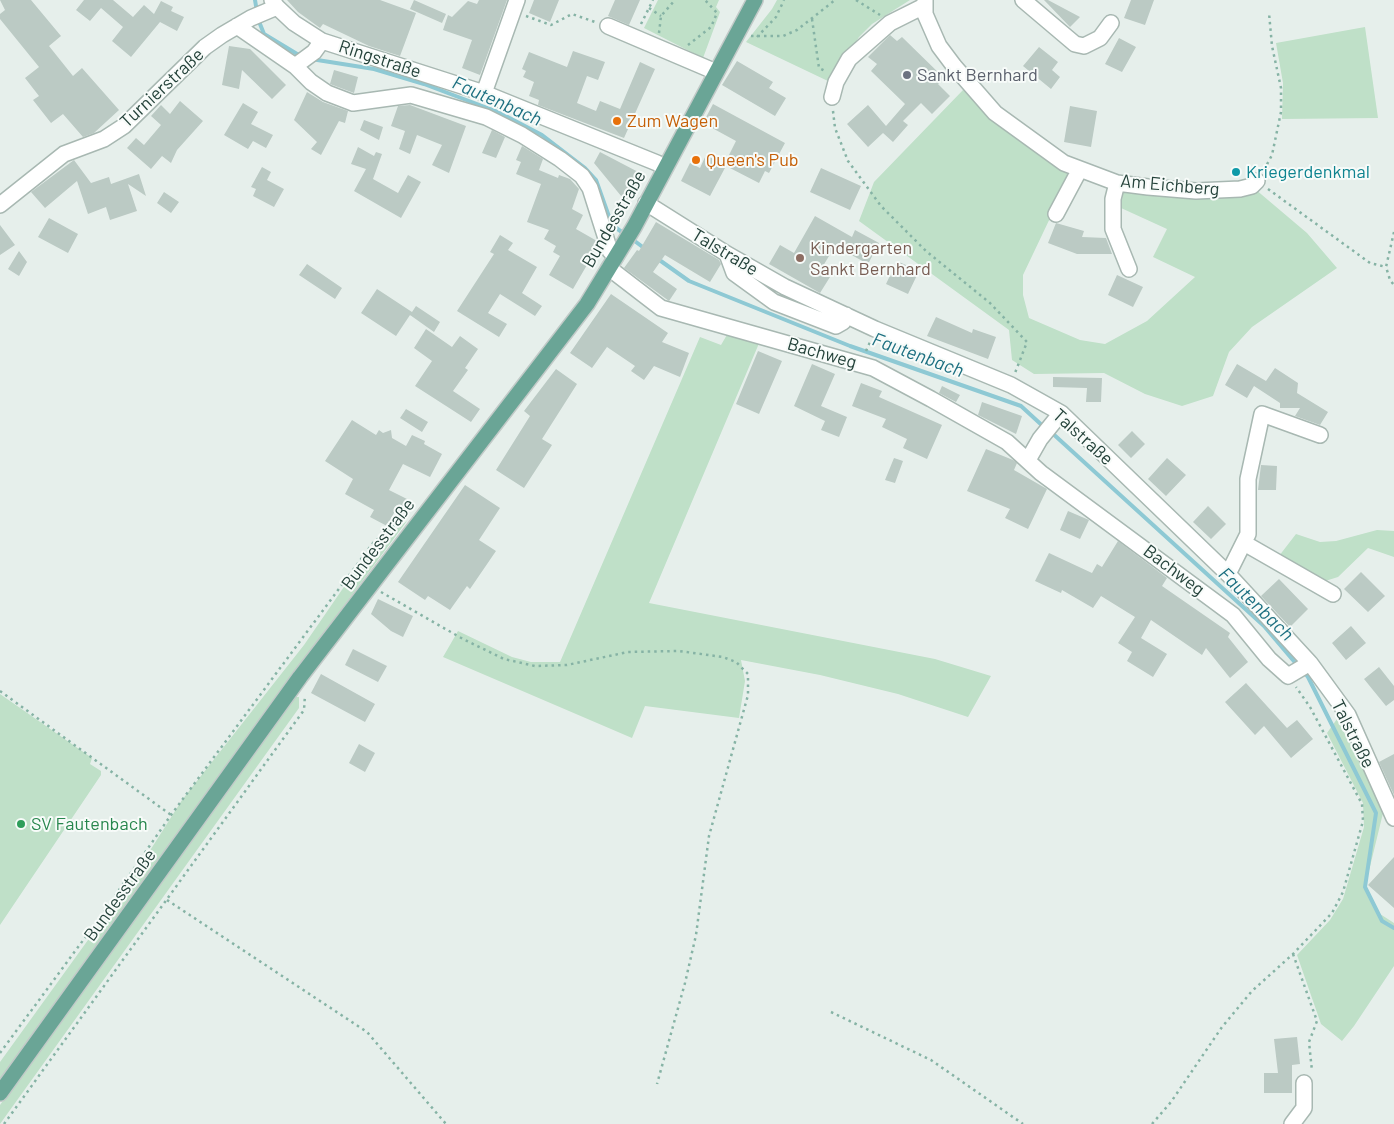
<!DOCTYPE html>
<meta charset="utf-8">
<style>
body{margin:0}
canvas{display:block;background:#e6efeb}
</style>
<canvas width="1394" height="1124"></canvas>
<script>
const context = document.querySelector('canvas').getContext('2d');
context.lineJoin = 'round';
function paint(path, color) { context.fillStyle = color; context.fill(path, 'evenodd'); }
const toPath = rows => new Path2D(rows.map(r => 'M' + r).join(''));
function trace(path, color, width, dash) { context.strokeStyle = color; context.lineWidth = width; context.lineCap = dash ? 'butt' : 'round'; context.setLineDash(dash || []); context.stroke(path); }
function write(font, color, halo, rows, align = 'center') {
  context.font = font + ' Barlow,sans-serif'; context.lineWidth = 4; context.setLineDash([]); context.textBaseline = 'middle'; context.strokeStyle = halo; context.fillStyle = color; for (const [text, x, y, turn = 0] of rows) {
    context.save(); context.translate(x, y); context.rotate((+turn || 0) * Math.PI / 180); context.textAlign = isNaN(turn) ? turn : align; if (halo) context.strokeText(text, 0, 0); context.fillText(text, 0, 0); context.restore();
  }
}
paint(toPath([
 [658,0,719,0,716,7,720,12,703,58,644,28],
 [777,0,910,0,872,24,859,37,830,82,746,42,772,9],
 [1365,27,1378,118,1282,119,1283,83,1276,43],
 [963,90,1071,174,1023,275,1023,295,1029,318,1080,340,1105,344,1147,321,1195,277,1153,257,1167,229,1121,208,1124,186,1255,189,1307,233,1337,268,1252,327,1229,352,1213,396,1182,406,1145,394,1104,373,1034,374,1012,360,1009,330,859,221,874,182],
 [728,333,760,341,649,603,935,659,991,676,968,717,898,694,820,675,741,660,745,681,739,718,645,706,632,738,443,657,458,631,512,657,531,662,560,662,700,337,721,345],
 [407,521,325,631,0,1079,0,1062,132,879,182,800,304,645,370,549],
 [1377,530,1394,531,1394,557,1368,548,1338,577,1322,582,1279,556,1296,534,1320,542,1336,541],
 [0,694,92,758,90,764,101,771,101,775,0,925],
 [292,697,299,697,299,708,0,1124,0,1105],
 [1337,719,1384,809,1365,887,1377,912,1394,923,1394,966,1354,1026,1342,1041,1321,1024,1297,955,1330,920,1343,899,1364,827,1363,803,1327,733]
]), '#bfe0c8');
trace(toPath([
 [255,0,257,12],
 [258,19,264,34,302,57],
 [311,59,374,69,424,84,498,112,542,135,585,168,596,180,612,225,626,235],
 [632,239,644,248],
 [658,259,689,281,850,346,1021,406,1045,428],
 [1051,432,1264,626,1298,666],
 [1303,671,1308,677,1376,813,1365,887,1382,921,1394,928]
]), '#8ec9d4', 4);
paint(toPath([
 [0,0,31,0,61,36,49,46,73,76,82,68,119,110,94,133,83,137,63,114,51,123,33,100,39,96,25,78,39,67,0,19,0,14,5,10],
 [84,0,113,0,133,17,144,5,154,14,161,1,173,7,171,11,184,17,177,31,160,22,131,57,112,41,123,27,101,8,90,21,76,10],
 [287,0,380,0,416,13,400,56,369,46,323,24,320,28,298,12],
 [414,0,446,14,442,23,410,9],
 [479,0,507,0,480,75,462,68,472,40,443,30,448,15,452,17,468,1,477,4],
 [534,0,559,0,550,22,529,13],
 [615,0,640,0,629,25,608,16],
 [1044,0,1048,0,1080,17,1070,27],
 [1131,0,1154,0,1145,25,1124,18],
 [890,35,897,41,902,37,944,78,938,84,950,96,932,114,921,103,903,121,908,125,893,142,883,133,868,147,847,124,868,105,886,126,905,104,871,71,877,64,868,57],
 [1119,38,1136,47,1122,72,1105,64],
 [229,46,250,49,286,85,272,99,242,70,239,89,222,85],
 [1039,47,1058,62,1052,70,1060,77,1051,89,1023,66],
 [573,51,605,62,598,80,587,76,577,103,596,111,600,101,620,109,640,62,655,69,624,138,538,105,539,100,529,96,534,82,523,77,526,71,522,69,529,52,567,67],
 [737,61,773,82,769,88,786,98,775,116,722,85],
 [334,70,358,77,354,93,330,84],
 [307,92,323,102,348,111,345,123,339,121,321,155,311,149,317,142,294,120],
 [180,101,203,121,177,150,171,163,162,156,151,169,127,148,136,138,144,145,161,125,151,116,161,105,170,114],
 [243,103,258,112,251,124,273,135,266,148,253,141,248,149,224,135],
 [713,104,785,143,769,173,765,171,759,183,726,166,710,196,681,181,690,163,700,168,706,155,724,165,736,141,703,123],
 [410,105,466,126,449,173,432,165,442,145,417,135,410,154,399,149,405,131,391,126,398,106],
 [1070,106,1097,111,1091,147,1064,142],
 [364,120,383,127,379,140,360,130],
 [492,130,505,137,496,158,482,153],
 [522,146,543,159,539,170,558,178,559,175,570,179,579,189,572,209,583,215,576,229,597,241,598,246,573,289,549,275,560,256,553,252,556,246,544,239,549,230,527,222,541,184,516,174,521,162,516,160],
 [358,147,374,156,376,152,382,154,373,179,398,193,408,175,421,182,401,218,354,191,366,169,351,164],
 [600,152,642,174,626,202,594,163],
 [74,160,91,183,109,177,111,184,139,174,146,196,128,184,137,211,110,220,106,207,88,214,77,181,45,208,31,192],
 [262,167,271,172,267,180,284,189,274,207,253,196,256,189,251,187],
 [821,168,861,186,850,210,810,192],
 [164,192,179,202,171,213,157,203],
 [815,216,852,237,855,230,879,243,868,264,835,246,820,271,830,277,820,293,769,264,780,245,794,253],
 [49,218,78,234,68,253,38,237],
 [656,222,719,260,721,264,710,282,665,255,653,272,677,289,669,301,624,268,637,250,639,251],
 [1056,223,1084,231,1082,237,1106,238,1112,254,1077,254,1048,243],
 [0,225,15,245,0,255],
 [500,235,513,243,508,250,537,267,522,293,542,306,535,316,500,294,488,313,507,324,499,337,457,311,494,254,490,252],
 [19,251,27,262,19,276,8,269],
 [897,261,919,271,908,294,886,284],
 [307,264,342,288,335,299,299,275],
 [1117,275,1143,287,1133,307,1108,295],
 [377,289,412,312,396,336,361,313],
 [611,294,668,333,662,342,689,353,680,377,654,366,644,380,631,371,635,366,607,347,592,368,570,353],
 [416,306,440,322,434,332,410,315],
 [936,317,972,333,973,329,996,337,988,359,927,336],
 [426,329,452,347,460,336,478,349,465,368,468,370,453,391,480,409,471,422,415,386,432,361,414,348],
 [758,351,782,361,759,414,736,404],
 [812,364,835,374,821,406,847,417,839,437,821,430,825,421,794,406],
 [1237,364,1266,381,1275,368,1298,383,1297,393,1328,412,1320,425,1295,416,1300,408,1280,408,1280,403,1254,386,1247,398,1225,385],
 [556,369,577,384,542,439,552,445,524,488,496,470,530,416,524,411],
 [1053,377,1102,378,1101,402,1086,402,1087,388,1053,387],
 [861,383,882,391,879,397,942,425,927,459,903,448,907,439,882,427,886,419,852,406],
 [942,386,960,395,956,402,939,393],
 [982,402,1022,416,1016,434,978,415],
 [406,409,428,422,422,432,400,418],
 [352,420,376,435,379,430,383,433,391,430,392,438,406,446,412,435,425,441,424,444,442,454,430,477,403,464,389,490,409,500,402,514,395,511,387,526,370,517,374,510,345,494,353,479,325,461],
 [1132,431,1145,444,1131,458,1118,445],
 [986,449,1013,460,1017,463,1014,470,1047,489,1028,529,1005,518,1010,509,967,491],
 [894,458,903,461,895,483,885,480],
 [1167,458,1186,475,1166,496,1148,479],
 [1261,465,1277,466,1276,490,1258,490],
 [465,485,500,508,479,540,496,551,470,589,467,586,450,610,428,596,425,600,398,582],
 [1208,506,1226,524,1211,539,1193,522],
 [1068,511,1089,520,1080,539,1060,530],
 [1118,541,1167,578,1162,586,1230,633,1228,637,1248,662,1230,678,1206,648,1202,655,1151,620,1141,638,1167,654,1153,677,1127,661,1132,652,1118,643,1135,617,1101,596,1093,608,1062,590,1061,593,1035,581,1049,553,1092,573,1097,564,1102,567],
 [1361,572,1385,596,1368,612,1344,589],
 [1279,579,1308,609,1290,627,1261,596],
 [378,599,413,616,403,637,391,631,371,614],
 [1351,626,1366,643,1346,660,1332,643],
 [353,649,387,666,378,682,345,665],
 [1379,667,1394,686,1394,700,1386,706,1364,679],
 [321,674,375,704,365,722,311,693],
 [1246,683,1287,728,1297,720,1313,739,1291,758,1264,726,1255,735,1225,702],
 [359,744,375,753,365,772,349,763],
 [1394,754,1394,795,1379,762],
 [1394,857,1394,908,1368,885],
 [1297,1037,1300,1064,1292,1065,1292,1093,1264,1093,1264,1073,1278,1073,1274,1039]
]), '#bbcac4');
const minor = toPath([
 [272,0,277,7,294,23,322,41,484,93,657,163,665,168],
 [925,0,925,14,939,46,954,66,995,113,1064,163,1117,183,1148,187,1196,191,1240,189,1252,186,1257,181],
 [1023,0,1075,44,1084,46,1100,38,1111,23],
 [237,26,295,66],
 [608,26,716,72],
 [322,41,314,52,295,66,311,82,327,93,353,103,411,95,428,100,486,117,522,135,560,159,582,176,590,188,610,251,616,256],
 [484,93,517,0],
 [832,97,836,82,849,59,890,23,924,6],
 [1117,183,1113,199,1113,229,1129,269],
 [646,203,727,254,785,287,875,329,1011,385,1061,413,1228,574,1310,663,1348,715,1394,818],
 [0,205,64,154,104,139,124,126,205,47,222,35,251,18,277,7],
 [1056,214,1080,169],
 [727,254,734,273,774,302,836,326,843,322,846,315],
 [609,268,661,308,873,368,931,399,1007,442,1041,473,1233,615,1269,659,1288,676,1310,663],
 [1028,460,1040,439,1061,413],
 [1244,543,1333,594],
 [1228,574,1248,534,1248,479,1262,414,1320,435],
 [1292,1124,1304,1108,1304,1083]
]);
const major = toPath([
 [0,1093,300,677,587,304,634,227,755,0]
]);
trace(minor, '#a8b8b2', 18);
trace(major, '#c2cac8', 18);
trace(toPath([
 [856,0,880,15],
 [649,8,661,16],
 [526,16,551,25,572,14,595,22],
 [812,19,819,68,827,72],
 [641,24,653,0],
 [659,33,661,16,675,0],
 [751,36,783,36,797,30,835,0],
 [757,37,776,17,784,0],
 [688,45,711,27,717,13,705,0],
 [833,111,835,128,848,161,881,206,926,251,990,303,1027,342,1015,373],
 [1264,170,1272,155,1281,112,1281,88,1272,46,1269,13],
 [1268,189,1370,263,1386,267],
 [1394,232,1386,267,1390,280,1394,285],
 [866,351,871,340],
 [381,592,463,639,504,659,535,666,567,665,628,652,679,651,723,657,736,662,748,674,748,695,709,836,696,935,685,983,657,1084],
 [0,691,171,815],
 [167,900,367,1032,446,1124],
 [1293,954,1317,1021,1309,1042,1312,1071],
 [831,1012,931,1060,1023,1124],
 [0,1053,101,916,171,815,373,543,404,518],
 [4,1124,304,710,305,695],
 [1152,1124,1171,1102,1222,1027,1252,991,1293,954,1332,913,1343,892,1363,821,1362,804,1310,707,1296,687]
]), '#86b3a5', 2.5, [2.5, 4]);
trace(minor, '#fff', 15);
trace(major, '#6aa596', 15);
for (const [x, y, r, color] of [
 [907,75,5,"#6b7280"],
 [617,121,5,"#e8710a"],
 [696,160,5,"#e8710a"],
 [1236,172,5,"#0f9aa8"],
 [800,258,5,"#8d6e63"],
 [21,824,5,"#2e9e5b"]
]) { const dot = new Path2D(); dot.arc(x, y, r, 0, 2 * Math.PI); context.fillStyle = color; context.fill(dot); trace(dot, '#f7fbf9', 2); }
write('18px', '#24423a', '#f7fbf9', [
 ["Ringstraße",380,59,18],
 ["Turnierstraße",162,88,-43],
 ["Am Eichberg",1170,185,5],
 ["Bundesstraße",614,219,-60],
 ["Talstraße",725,252,31],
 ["Bachweg",822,353,16],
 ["Talstraße",1083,437,42],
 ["Bundesstraße",378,544,-53],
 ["Bachweg",1174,570,37],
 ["Talstraße",1353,734,63],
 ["Bundesstraße",120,895,-54]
]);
write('18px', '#5b616d', '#f7fbf9', [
 ["Sankt Bernhard",917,75]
], 'left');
write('18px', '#c56008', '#f7fbf9', [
 ["Zum Wagen",627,121],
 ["Queen's Pub",706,160]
], 'left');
write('18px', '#0d838f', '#f7fbf9', [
 ["Kriegerdenkmal",1246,172]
], 'left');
write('18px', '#785e54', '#f7fbf9', [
 ["Kindergarten",810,248],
 ["Sankt Bernhard",810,269]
], 'left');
write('18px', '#27864d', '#f7fbf9', [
 ["SV Fautenbach",31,824]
], 'left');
write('italic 19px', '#1c6f80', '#f7fbf9', [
 ["Fautenbach",497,101,24],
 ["Fautenbach",918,355,20],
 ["Fautenbach",1256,604,44]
]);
</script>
